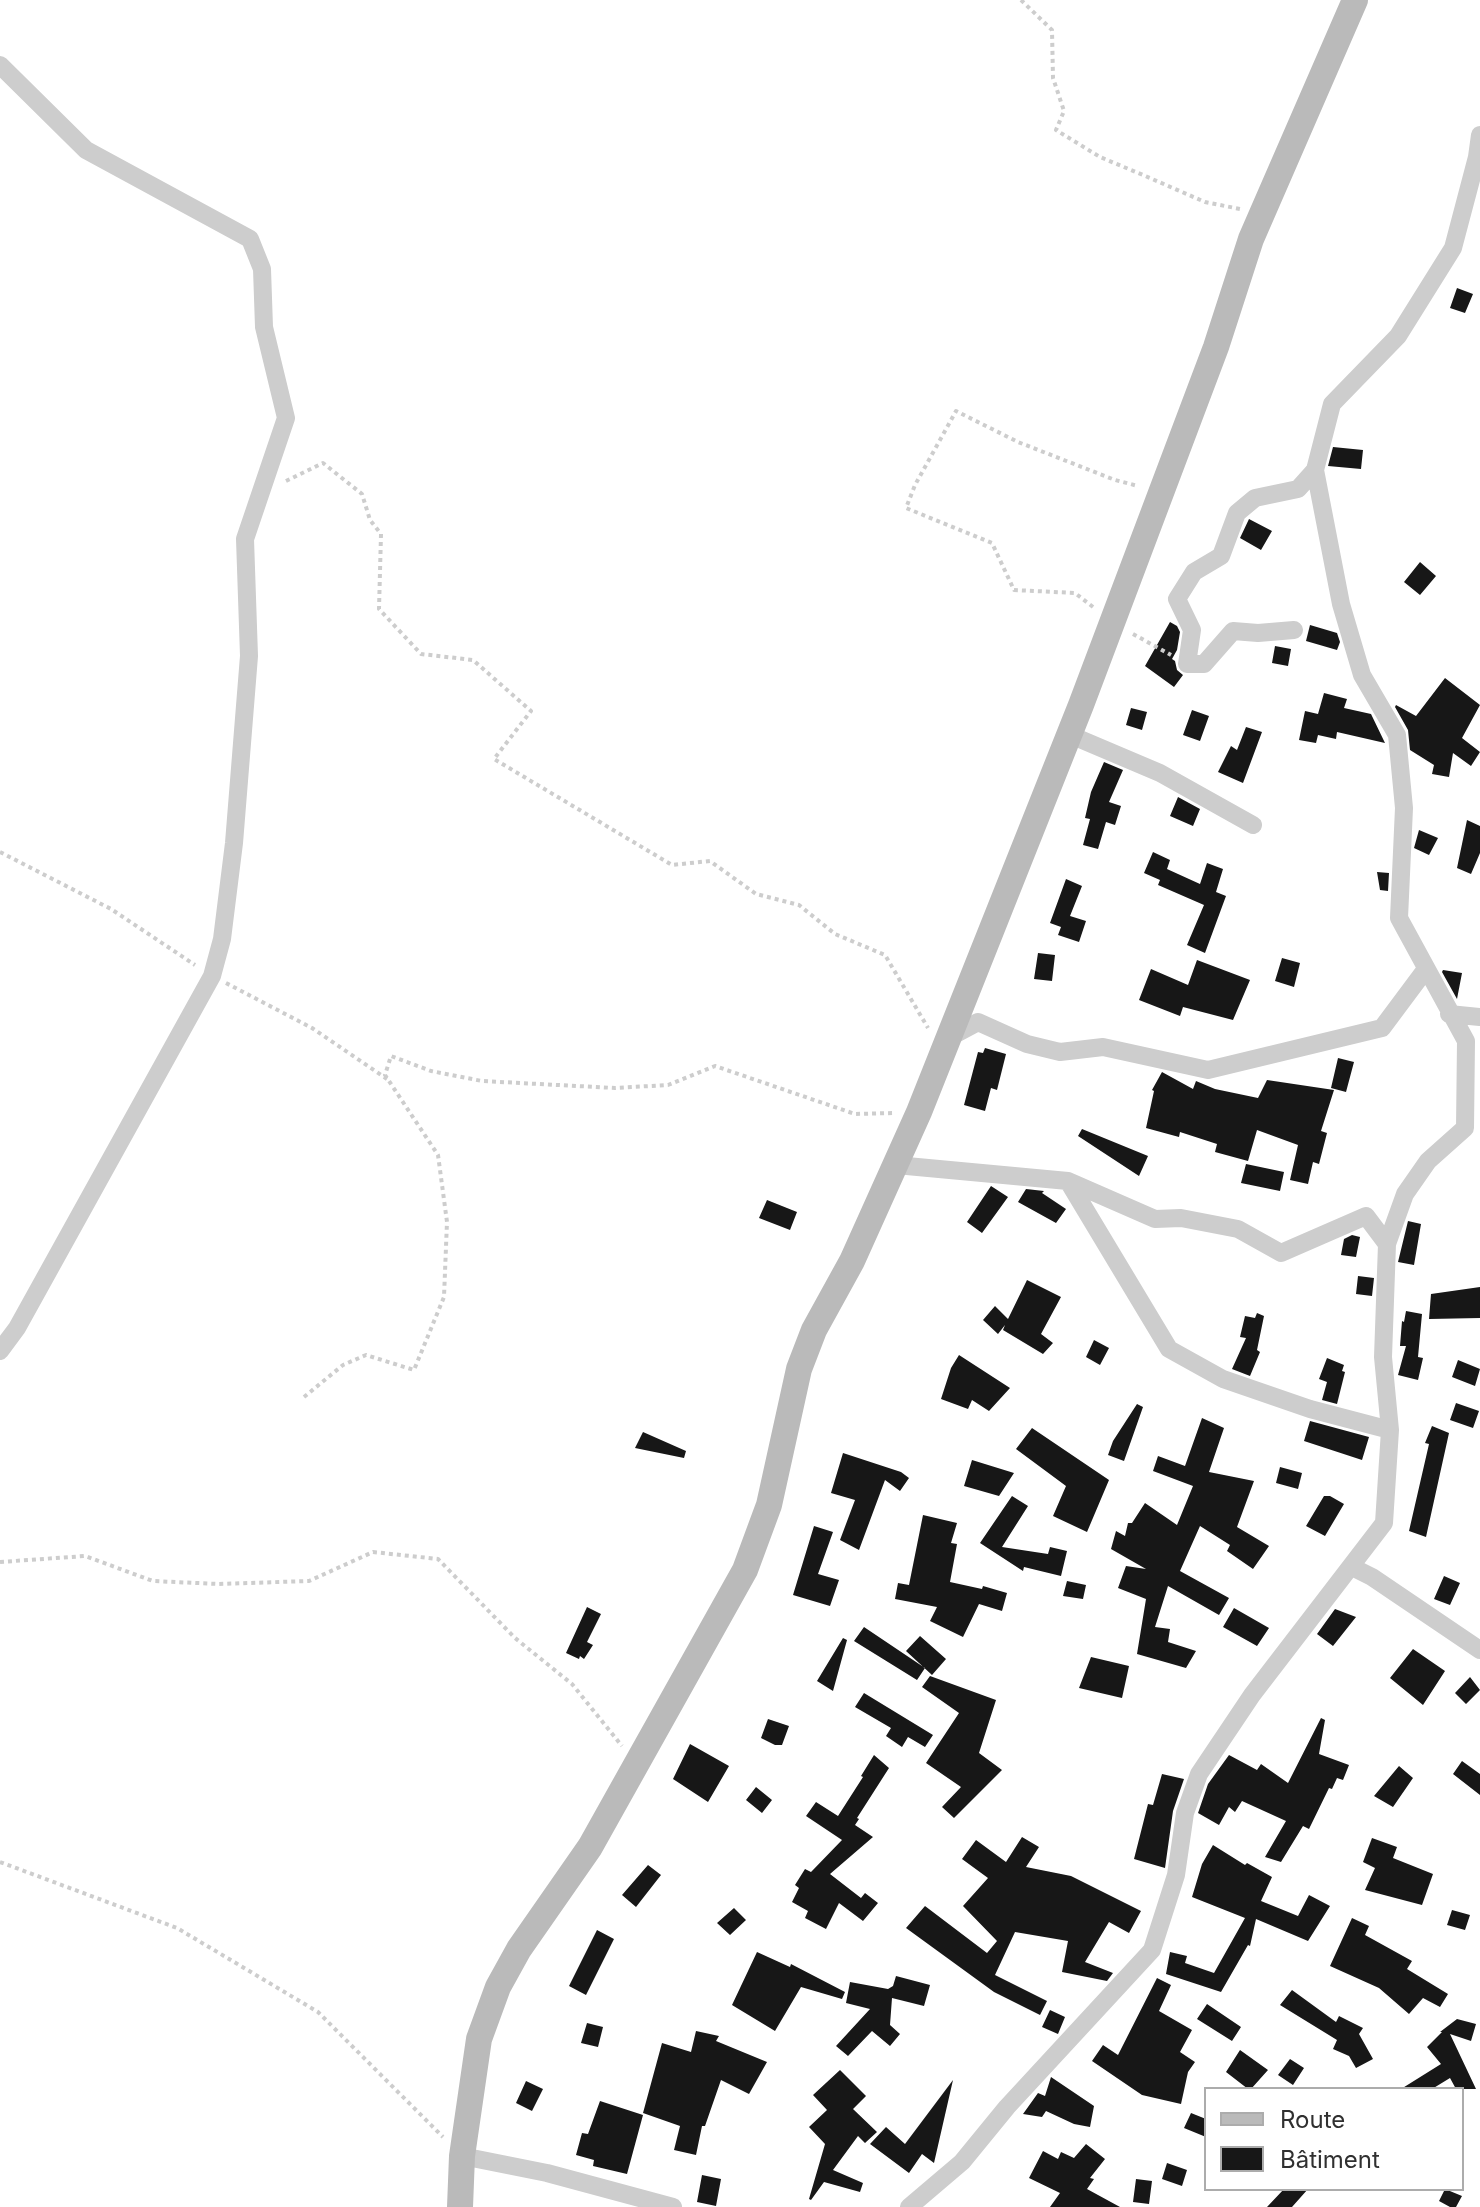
<!DOCTYPE html>
<meta charset="utf-8">
<style>
body{margin:0}
#map{position:relative;width:1480px;height:2207px;overflow:hidden;background:#fff;font-family:Inter,sans-serif}
canvas{display:block}
.legend{position:absolute;left:1204px;top:2087px;width:260px;height:104px;box-sizing:border-box;background:#fff;border:2px solid #acacac;margin:0;padding:10px 14px;list-style:none;font-size:24px;color:#303030}
.legend li{display:flex;align-items:center;gap:16px;height:40px}
.legend b{width:40px;border:2px solid #acacac}
</style>
<div id="map">
<canvas width="1480" height="2207"></canvas>
<ul class="legend">
<li><b style="height:10px;background:#bababa"></b>Route</li>
<li><b style="height:22px;background:#171717"></b>Bâtiment</li>
</ul>
</div>
<script>
const context = document.querySelector('canvas').getContext('2d');
context.lineJoin = 'round';
function paint(path, color) { context.fillStyle = color; context.fill(path, 'evenodd'); }
const toPath = rows => new Path2D(rows.map(r => 'M' + r).join(''));
function trace(path, color, width, dash) { context.strokeStyle = color; context.lineWidth = width; context.lineCap = dash ? 'butt' : 'round'; context.setLineDash(dash || []); context.stroke(path); }
paint(toPath([
 [1457,288,1473,294,1465,313,1450,308],
 [1333,447,1363,450,1361,469,1328,466],
 [1249,519,1272,531,1261,550,1240,538],
 [1420,562,1436,576,1420,595,1404,582],
 [1170,622,1177,626,1180,632,1177,650,1172,659,1175,661,1177,670,1183,675,1174,687,1145,666],
 [1310,625,1337,633,1340,642,1337,650,1306,641],
 [1275,646,1291,649,1288,666,1272,663],
 [1445,678,1480,705,1462,738,1480,752,1471,766,1453,753,1449,777,1432,774,1434,765,1410,750,1408,730,1395,707,1396,705,1416,716],
 [1324,693,1347,699,1344,708,1371,714,1385,743,1337,732,1336,739,1318,735,1316,743,1299,740,1305,711,1318,714],
 [1131,708,1147,712,1142,730,1126,725],
 [1192,710,1209,716,1200,741,1183,735],
 [1246,727,1262,732,1243,783,1218,772,1231,746,1237,750],
 [1104,762,1123,770,1109,802,1121,806,1115,825,1106,822,1098,849,1083,845,1090,819,1085,818,1091,792],
 [1178,797,1200,809,1193,826,1170,816],
 [1467,820,1480,826,1480,853,1471,874,1457,868],
 [1419,830,1438,838,1429,855,1414,848],
 [1153,852,1170,860,1167,869,1200,884,1207,863,1223,869,1216,892,1226,896,1205,953,1187,945,1204,905,1158,885,1160,880,1144,873],
 [1377,872,1389,873,1388,891,1380,890],
 [1066,879,1082,886,1070,916,1086,921,1079,942,1058,935,1061,927,1050,923],
 [1038,953,1055,955,1052,981,1034,979],
 [1282,958,1300,963,1294,987,1275,981],
 [1197,960,1250,980,1233,1020,1183,1007,1180,1016,1139,1000,1151,969,1188,985],
 [1443,970,1462,973,1457,999,1442,972],
 [985,1048,1006,1054,997,1090,991,1088,985,1111,964,1105,978,1052,983,1053],
 [1338,1058,1354,1062,1346,1092,1331,1088],
 [1162,1072,1193,1089,1196,1081,1215,1089,1258,1098,1267,1080,1334,1090,1321,1131,1327,1133,1319,1164,1313,1162,1308,1184,1290,1180,1298,1145,1257,1130,1248,1161,1215,1152,1217,1144,1180,1132,1179,1137,1146,1128,1154,1091,1152,1090],
 [1082,1129,1148,1156,1139,1176,1078,1136],
 [1246,1164,1284,1172,1280,1191,1241,1183],
 [991,1186,1008,1197,982,1233,967,1222],
 [1026,1189,1044,1191,1042,1193,1066,1209,1056,1223,1018,1202],
 [767,1200,797,1212,790,1230,759,1218],
 [1408,1221,1421,1224,1414,1265,1398,1262],
 [1352,1235,1360,1237,1356,1257,1341,1255,1344,1239],
 [1358,1276,1374,1278,1372,1296,1356,1294],
 [1027,1280,1061,1297,1041,1334,1053,1343,1043,1354,1003,1330,1005,1325,998,1334,983,1320,995,1306,1008,1319],
 [1480,1287,1480,1318,1429,1319,1431,1294],
 [1406,1311,1422,1314,1418,1357,1423,1358,1418,1380,1398,1375,1406,1346,1400,1346,1402,1321,1404,1322],
 [1257,1313,1264,1316,1257,1350,1260,1352,1250,1376,1232,1369,1246,1338,1240,1337,1245,1316,1255,1318],
 [1094,1340,1109,1348,1100,1365,1086,1357],
 [959,1355,1010,1388,989,1411,972,1400,968,1409,941,1399,951,1368],
 [1327,1358,1344,1365,1342,1371,1345,1372,1337,1404,1322,1400,1327,1382,1319,1379],
 [1458,1360,1480,1369,1475,1386,1452,1377],
 [1456,1403,1479,1411,1473,1428,1450,1420],
 [1137,1404,1143,1407,1124,1461,1108,1455,1113,1441],
 [1202,1418,1224,1428,1209,1472,1254,1481,1237,1527,1269,1546,1253,1569,1227,1551,1230,1545,1200,1526,1180,1571,1229,1598,1219,1615,1168,1586,1155,1627,1170,1629,1168,1642,1196,1651,1186,1668,1137,1654,1146,1599,1118,1588,1126,1566,1146,1569,1111,1549,1116,1531,1125,1536,1128,1523,1132,1523,1145,1503,1177,1525,1193,1486,1153,1471,1158,1456,1185,1466],
 [1310,1421,1369,1437,1362,1460,1304,1441],
 [1432,1426,1449,1433,1426,1537,1409,1531,1429,1444,1425,1443],
 [1032,1428,1109,1480,1087,1532,1053,1516,1066,1486,1016,1449],
 [643,1432,686,1451,684,1458,635,1448],
 [843,1453,901,1472,909,1478,900,1491,885,1480,859,1550,840,1540,855,1500,831,1493],
 [972,1460,1014,1473,999,1496,964,1486],
 [1280,1467,1302,1473,1298,1489,1276,1483],
 [1012,1496,1028,1506,1002,1547,1048,1554,1050,1547,1067,1551,1061,1576,1024,1567,1023,1571,980,1543],
 [1324,1496,1330,1496,1344,1504,1325,1536,1306,1526],
 [923,1515,957,1523,951,1543,957,1544,950,1582,982,1589,983,1586,1007,1593,1002,1611,979,1604,963,1637,930,1621,937,1607,895,1599,898,1583,909,1585],
 [814,1526,833,1532,818,1574,839,1580,830,1606,793,1595],
 [1444,1576,1460,1583,1450,1605,1434,1599],
 [1067,1581,1086,1585,1083,1599,1063,1596],
 [587,1607,601,1614,587,1642,593,1645,584,1659,580,1656,579,1659,566,1653],
 [1234,1608,1269,1628,1257,1646,1223,1627],
 [1335,1609,1356,1617,1333,1646,1317,1634],
 [864,1627,925,1668,917,1680,854,1641],
 [920,1636,946,1659,932,1675,906,1651],
 [843,1638,847,1640,833,1691,817,1681],
 [1413,1649,1445,1671,1423,1705,1390,1678],
 [1091,1657,1129,1666,1122,1698,1079,1688],
 [930,1676,996,1700,979,1753,1002,1770,954,1818,942,1807,961,1787,926,1763,959,1713,922,1687],
 [1470,1677,1480,1690,1466,1704,1455,1693],
 [864,1693,933,1735,925,1747,908,1737,902,1747,886,1736,891,1728,855,1707],
 [1321,1718,1325,1720,1319,1754,1349,1765,1343,1780,1337,1778,1332,1789,1329,1788,1309,1829,1303,1826,1281,1862,1265,1857,1286,1821,1242,1801,1235,1812,1229,1807,1219,1825,1198,1813,1208,1784,1229,1755,1257,1770,1261,1764,1288,1783],
 [768,1719,789,1726,782,1745,775,1745,761,1738],
 [690,1744,729,1766,708,1802,673,1779],
 [874,1755,889,1768,857,1818,859,1819,855,1825,873,1837,830,1874,861,1898,865,1893,878,1903,863,1921,839,1903,826,1929,805,1918,808,1911,792,1902,799,1888,795,1885,805,1869,811,1872,842,1840,806,1816,816,1802,838,1816,863,1777,861,1776],
 [1462,1761,1480,1774,1480,1795,1453,1774],
 [1399,1766,1413,1778,1393,1807,1374,1796],
 [1162,1774,1184,1779,1173,1811,1165,1868,1134,1859,1148,1804,1153,1805],
 [756,1787,772,1800,762,1813,746,1800],
 [1022,1837,1039,1847,1026,1867,1071,1876,1141,1911,1129,1933,1109,1922,1085,1962,1113,1973,1107,1981,1062,1972,1068,1941,1015,1932,995,1975,1047,2001,1040,2015,994,1992,906,1928,925,1906,987,1953,997,1941,963,1906,988,1878,962,1859,976,1840,1006,1862],
 [1372,1838,1397,1847,1393,1858,1433,1874,1422,1905,1365,1890,1375,1868,1363,1862],
 [1213,1845,1245,1865,1247,1863,1272,1877,1261,1901,1298,1916,1309,1895,1330,1906,1308,1941,1256,1919,1250,1946,1248,1945,1221,1992,1166,1974,1170,1952,1187,1956,1185,1963,1214,1973,1245,1918,1192,1897,1202,1864],
 [648,1865,661,1875,636,1907,622,1895],
 [734,1908,746,1920,730,1935,717,1923],
 [1452,1910,1470,1915,1465,1930,1447,1925],
 [1352,1918,1369,1926,1365,1935,1412,1961,1407,1969,1448,1994,1440,2007,1423,1998,1409,2014,1379,1988,1330,1966],
 [597,1930,614,1939,586,1995,569,1986],
 [757,1952,790,1967,791,1964,845,1992,842,1999,801,1987,775,2031,732,2005],
 [896,1976,930,1985,924,2006,892,1998,890,2025,900,2034,890,2046,872,2031,848,2056,836,2046,870,2009,846,2003,850,1982,888,1989,893,1986],
 [1157,1978,1171,1985,1159,2011,1192,2030,1180,2052,1195,2062,1188,2072,1181,2104,1142,2095,1092,2061,1103,2045,1118,2055],
 [1292,1990,1336,2022,1339,2016,1363,2028,1359,2034,1373,2059,1356,2068,1349,2056,1333,2049,1337,2040,1280,2005],
 [1207,2004,1241,2027,1232,2041,1197,2019],
 [1050,2010,1065,2017,1058,2034,1042,2027],
 [1457,2019,1476,2024,1471,2041,1450,2034,1476,2089,1456,2089,1450,2078,1432,2089,1401,2089,1441,2064,1427,2047,1442,2032,1440,2032],
 [587,2023,603,2027,598,2047,581,2043],
 [696,2031,719,2036,716,2041,767,2062,749,2094,721,2080,705,2126,702,2126,696,2155,674,2150,680,2126,643,2113,662,2043,691,2052],
 [1240,2050,1268,2070,1251,2089,1248,2089,1226,2072],
 [1290,2059,1304,2068,1293,2085,1278,2075],
 [840,2070,866,2096,853,2109,877,2132,865,2143,858,2136,833,2170,863,2183,860,2192,824,2182,811,2200,809,2199,825,2144,809,2127,827,2110,813,2095],
 [1051,2077,1094,2106,1090,2127,1074,2124,1046,2111,1042,2117,1023,2114,1038,2093,1045,2096],
 [953,2080,934,2163,922,2154,909,2173,870,2144,886,2127,905,2144],
 [526,2081,543,2089,532,2111,516,2103],
 [600,2101,643,2115,627,2174,593,2166,594,2160,576,2155,582,2133,588,2134],
 [1191,2113,1206,2119,1206,2137,1184,2128],
 [1086,2144,1105,2159,1090,2178,1094,2179,1087,2189,1120,2207,1050,2207,1060,2193,1029,2178,1043,2151,1058,2159,1061,2152,1074,2158],
 [1167,2163,1187,2170,1182,2186,1162,2179],
 [702,2175,721,2179,716,2206,697,2202],
 [1136,2179,1152,2181,1149,2204,1133,2202],
 [1284,2189,1308,2189,1292,2207,1267,2207],
 [1445,2189,1462,2196,1456,2207,1450,2207,1439,2201]
]), '#171717');
trace(toPath([
 [1021,0,1052,30,1053,78,1064,111,1056,130,1100,157,1143,175,1205,202,1240,209],
 [286,481,323,463,362,494,370,520,381,534,379,609,421,654,473,660,531,711,494,759,672,865,710,861,756,894,799,905,835,934,885,955,928,1028],
 [1093,607,1075,593,1014,590,992,543,906,508,915,485,956,411,1018,442,1115,480,1138,486],
 [1133,634,1171,655],
 [0,852,111,909,195,965],
 [226,983,312,1028,387,1079],
 [304,1397,343,1365,366,1355,414,1370,444,1297,447,1222,438,1155,385,1075,391,1056,431,1071,482,1081,615,1088,668,1085,715,1066,855,1114,893,1113],
 [0,1562,85,1556,153,1581,219,1584,309,1581,373,1552,438,1559,515,1638,572,1684,622,1746],
 [0,1862,177,1928,318,2012,443,2137]
]), '#cdcdcd', 4, [4, 4]);
trace(toPath([
 [0,65,86,150,250,239,262,269,264,327,286,418,245,539,249,656,234,843,222,939,212,976,17,1328,0,1351],
 [1294,630,1258,633,1233,631,1204,664,1187,664,1192,630,1177,599,1194,572,1221,556,1237,513,1255,498,1298,489,1315,470],
 [1068,734,1160,773,1253,825],
 [1449,1014,1480,1017],
 [948,1038,978,1022,1027,1044,1060,1052,1103,1047,1208,1070,1382,1028,1426,969],
 [896,1165,1068,1181,1155,1219,1181,1218,1238,1229,1281,1253,1366,1216,1387,1244],
 [1068,1181,1169,1349,1223,1379,1310,1409,1390,1430],
 [1352,1567,1372,1577,1480,1650],
 [462,2156,547,2173,673,2207],
 [909,2207,962,2162,1007,2107,1152,1950,1176,1875,1185,1813,1199,1774,1252,1695,1384,1523,1390,1430,1383,1357,1387,1244,1405,1194,1428,1161,1465,1128,1466,1041,1399,918,1404,808,1397,735,1362,675,1341,604,1315,470,1332,404,1398,336,1453,248,1477,157,1480,135]
]), '#cdcdcd', 18);
trace(toPath([
 [460,2207,462,2156,479,2039,498,1987,519,1949,590,1847,745,1570,769,1505,799,1369,814,1330,852,1261,919,1112,1081,705,1216,347,1251,239,1355,0]
]), '#bababa', 26);
</script>
